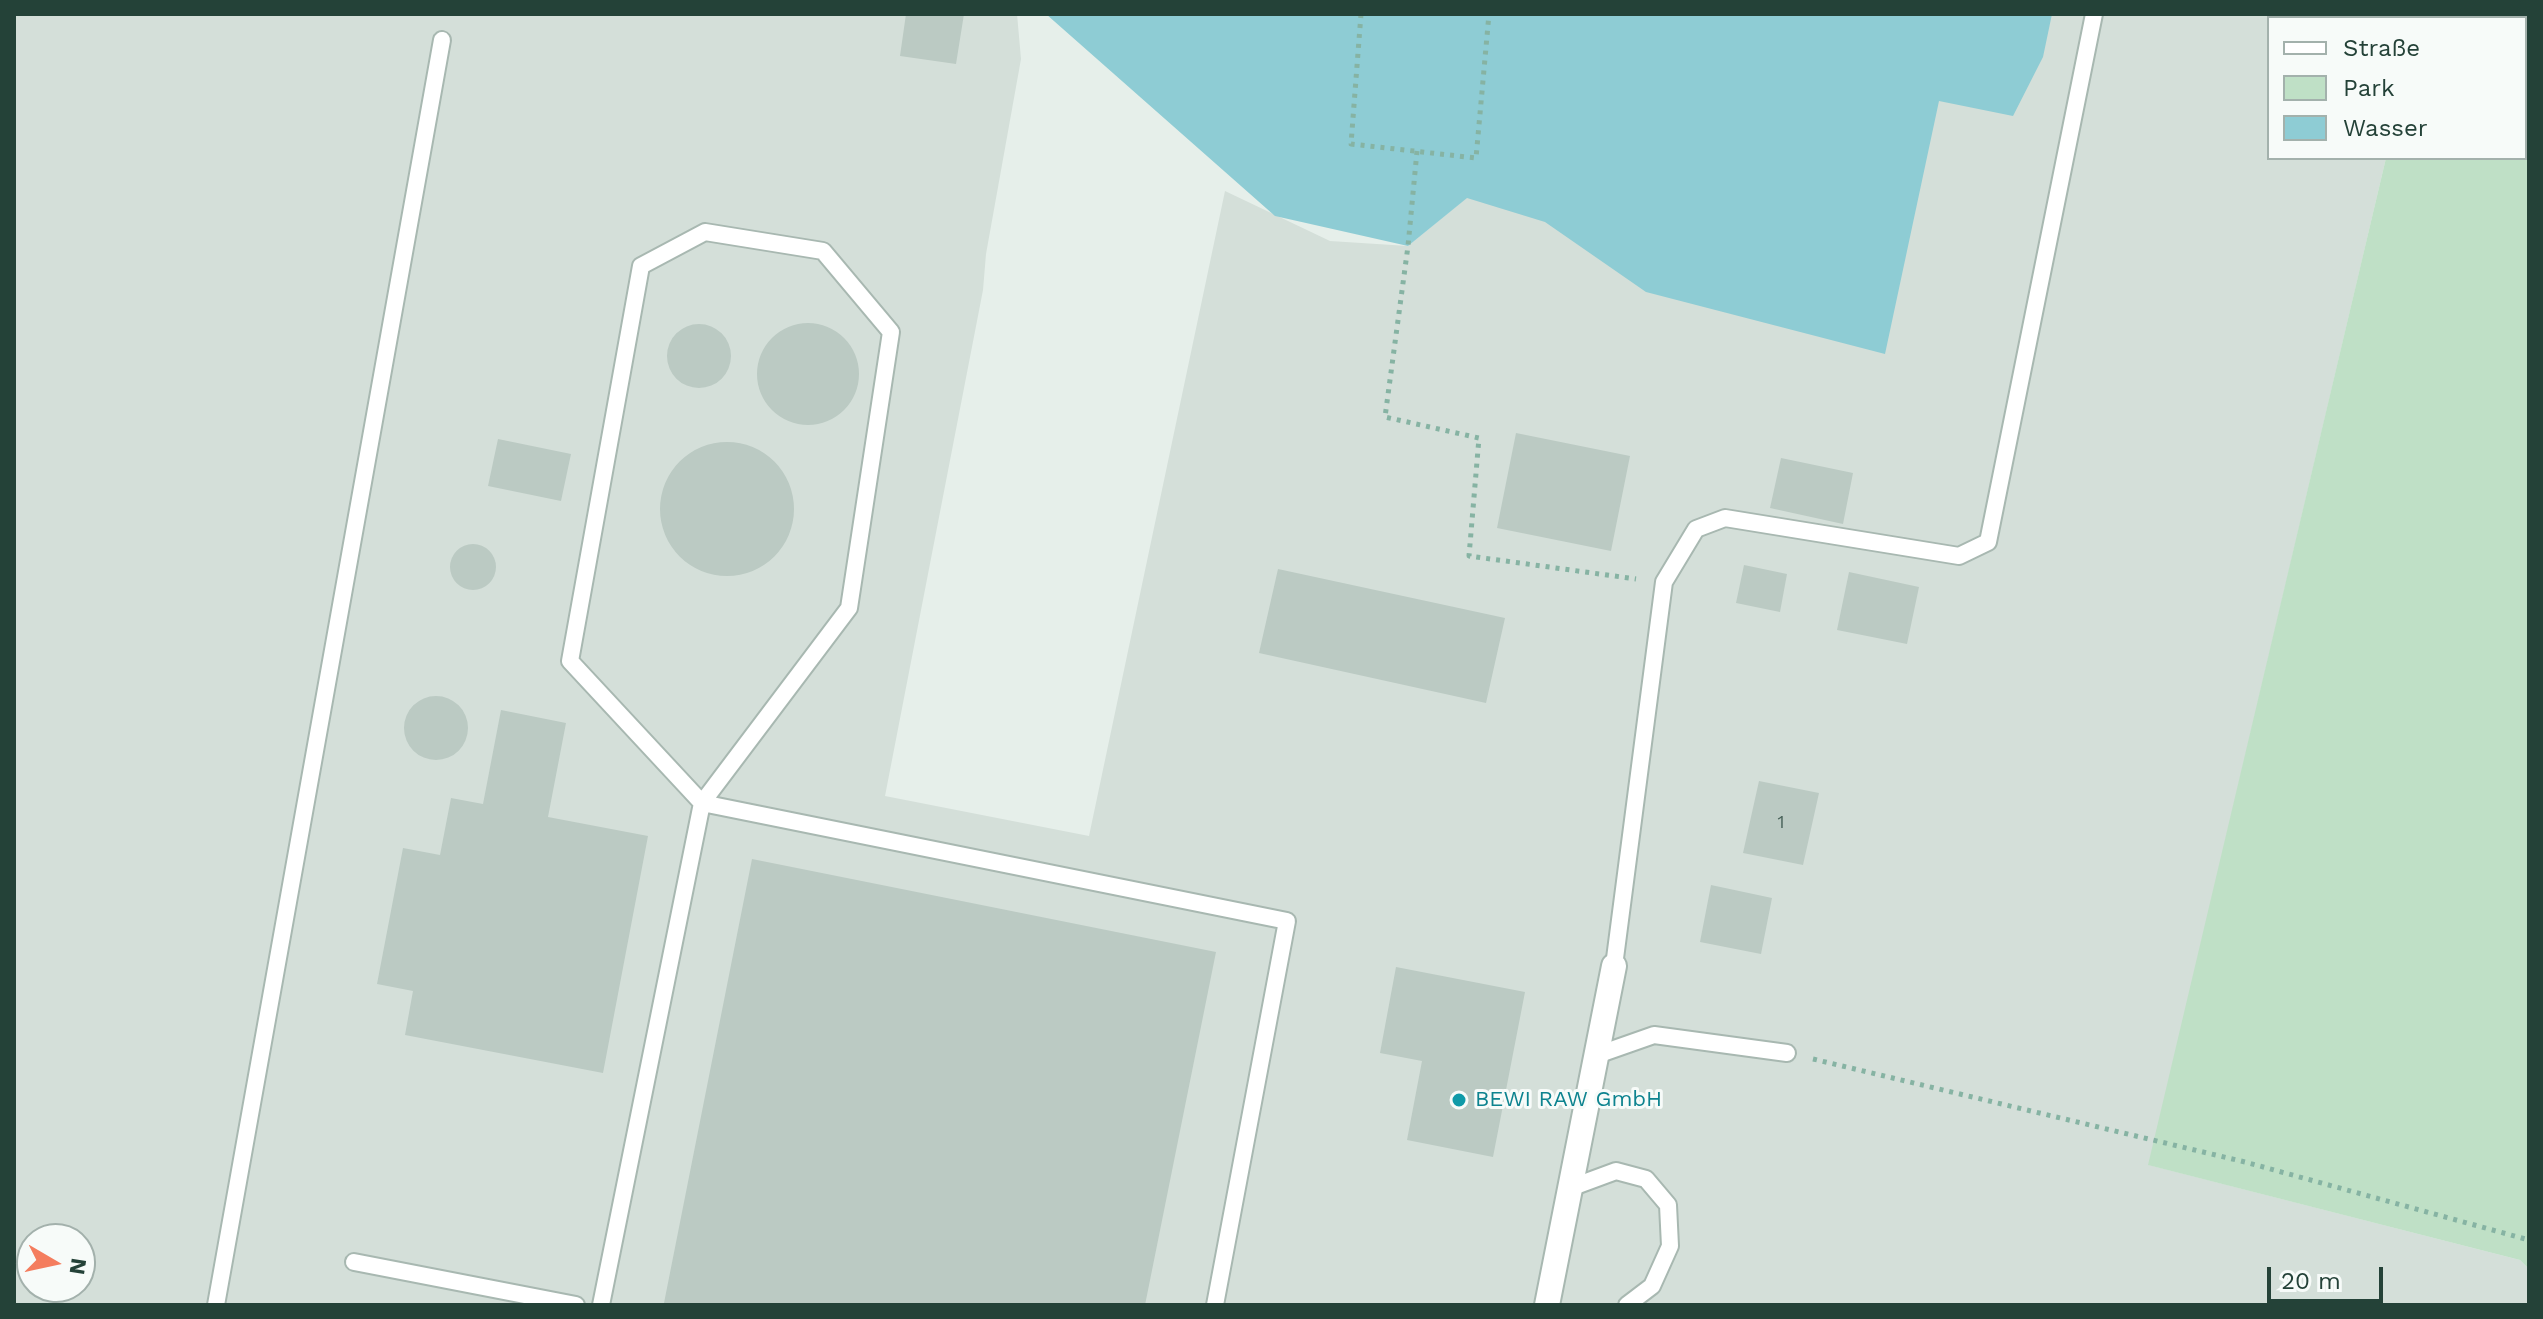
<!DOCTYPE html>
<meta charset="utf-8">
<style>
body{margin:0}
#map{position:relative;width:2543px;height:1319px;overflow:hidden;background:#e6efea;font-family:"Work Sans",sans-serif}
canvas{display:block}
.frame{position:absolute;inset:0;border:16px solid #244238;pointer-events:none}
.legend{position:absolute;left:2267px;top:16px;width:260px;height:144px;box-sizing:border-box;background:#f7fbf9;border:2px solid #a3b1ac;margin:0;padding:10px 14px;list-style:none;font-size:24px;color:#244238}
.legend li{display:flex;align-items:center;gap:16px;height:40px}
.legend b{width:40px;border:2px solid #a3b1ac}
.north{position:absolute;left:16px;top:1223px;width:80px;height:80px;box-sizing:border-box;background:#f7fbf9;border:2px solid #a3b1ac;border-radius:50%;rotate:99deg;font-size:22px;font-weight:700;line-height:32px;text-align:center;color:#244238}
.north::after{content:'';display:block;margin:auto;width:28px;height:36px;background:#f47d5e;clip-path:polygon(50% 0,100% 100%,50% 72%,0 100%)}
.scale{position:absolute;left:2267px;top:1267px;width:116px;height:36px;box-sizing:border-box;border:4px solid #244238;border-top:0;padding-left:10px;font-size:24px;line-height:28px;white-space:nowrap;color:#244238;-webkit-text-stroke:6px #f7fbf9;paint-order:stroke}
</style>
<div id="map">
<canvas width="2543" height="1319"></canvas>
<div class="frame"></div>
<ul class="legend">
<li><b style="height:10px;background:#fff"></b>Straße</li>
<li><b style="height:22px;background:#bfe0c6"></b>Park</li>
<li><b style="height:22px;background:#8eccd4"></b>Wasser</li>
</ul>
<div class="north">N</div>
<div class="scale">20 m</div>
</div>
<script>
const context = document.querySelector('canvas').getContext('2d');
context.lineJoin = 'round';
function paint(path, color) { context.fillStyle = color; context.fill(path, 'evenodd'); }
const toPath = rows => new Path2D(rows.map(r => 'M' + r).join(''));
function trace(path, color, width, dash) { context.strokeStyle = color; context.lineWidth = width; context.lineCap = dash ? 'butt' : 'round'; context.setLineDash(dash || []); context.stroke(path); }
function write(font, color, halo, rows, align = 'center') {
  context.font = font + ' "Work Sans",sans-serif'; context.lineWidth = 6; context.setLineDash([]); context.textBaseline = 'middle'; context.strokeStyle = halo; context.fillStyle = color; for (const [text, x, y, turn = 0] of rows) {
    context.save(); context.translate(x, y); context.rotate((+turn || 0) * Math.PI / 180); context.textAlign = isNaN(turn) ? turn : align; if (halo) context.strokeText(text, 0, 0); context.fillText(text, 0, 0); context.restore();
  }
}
paint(toPath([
 [14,14,1017,14,1021,59,986,254,983,290,885,796,1089,836,1225,191,1330,241,1408,246,1466,198,1939,101,2036,14,2420,14,2419,18,2269,18,2269,158,2386,158,2149,1165,2520,1260,2529,1269,2529,1305,14,1305],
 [32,1239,80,1239,80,1287,32,1287]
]), '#d4dfd9');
paint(toPath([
 [2420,14,2529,14,2529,1269,2520,1260,2148,1165,2386,158,2525,158,2525,18,2419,18]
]), '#bfe0c6');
paint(toPath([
 [1046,14,2052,14,2043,57,2013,116,1939,101,1885,354,1646,292,1545,222,1467,198,1408,246,1275,216]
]), '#8eccd4');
paint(toPath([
 [906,14,964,14,956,64,900,56],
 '757 374a51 51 0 1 1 102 0a51 51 0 1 1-102 0Z',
 '667 356a32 32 0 1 1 64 0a32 32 0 1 1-64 0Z',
 [1516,433,1630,456,1611,551,1497,528],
 [498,439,571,454,561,501,488,486],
 '660 509a67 67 0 1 1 134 0a67 67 0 1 1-134 0Z',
 [1781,458,1853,473,1843,524,1770,508],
 '450 567a23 23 0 1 1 46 0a23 23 0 1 1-46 0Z',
 [1744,565,1787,574,1780,612,1736,603],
 [1278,569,1505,618,1486,703,1259,653],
 [1849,572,1919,587,1907,644,1837,630],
 '404 728a32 32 0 1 1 64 0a32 32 0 1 1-64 0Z',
 [501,710,566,723,548,817,648,836,603,1073,405,1035,413,991,377,984,403,848,440,855,451,798,483,804],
 [1759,781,1819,793,1803,865,1743,853],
 [752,859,1216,952,1145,1305,676,1305,664,1303],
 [1711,885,1772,898,1761,954,1700,942],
 [1396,967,1525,992,1493,1157,1407,1140,1422,1061,1380,1053]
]), '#bbcac3');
const service = toPath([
 [705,232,823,251,891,332,849,608,702,803,570,661,641,266,705,232],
 [1614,966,1664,582,1696,529,1725,518,1959,556,1988,542,2094,14],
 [1597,1055,1654,1035,1787,1053],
 [1570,1188,1616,1171,1646,1179,1668,1205,1670,1246,1652,1286,1627,1305],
 [354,1262,576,1305],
 [216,1305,442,40],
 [601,1305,702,803,1287,921,1215,1305]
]);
const minor = toPath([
 [1547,1305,1614,966]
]);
trace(service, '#a8b8b1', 20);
trace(minor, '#a8b8b1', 28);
trace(toPath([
 [1361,14,1351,144,1476,158,1489,14],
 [1417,151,1408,246,1385,417,1479,438,1469,556,1636,579],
 [1813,1059,2245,1162,2529,1240]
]), '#86b3a3', 5, [4, 6]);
trace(service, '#fff', 16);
trace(minor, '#fff', 24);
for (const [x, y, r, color] of [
 [1459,1100,8,"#0f9aa8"]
]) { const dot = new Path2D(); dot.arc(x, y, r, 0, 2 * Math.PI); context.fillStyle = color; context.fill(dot); trace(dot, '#f7fbf9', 3); }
write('18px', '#4a645b', null, [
 ["1",1781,823]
]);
write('22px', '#0d838f', '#f7fbf9', [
 ["BEWI RAW GmbH",1475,1100]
], 'left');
</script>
